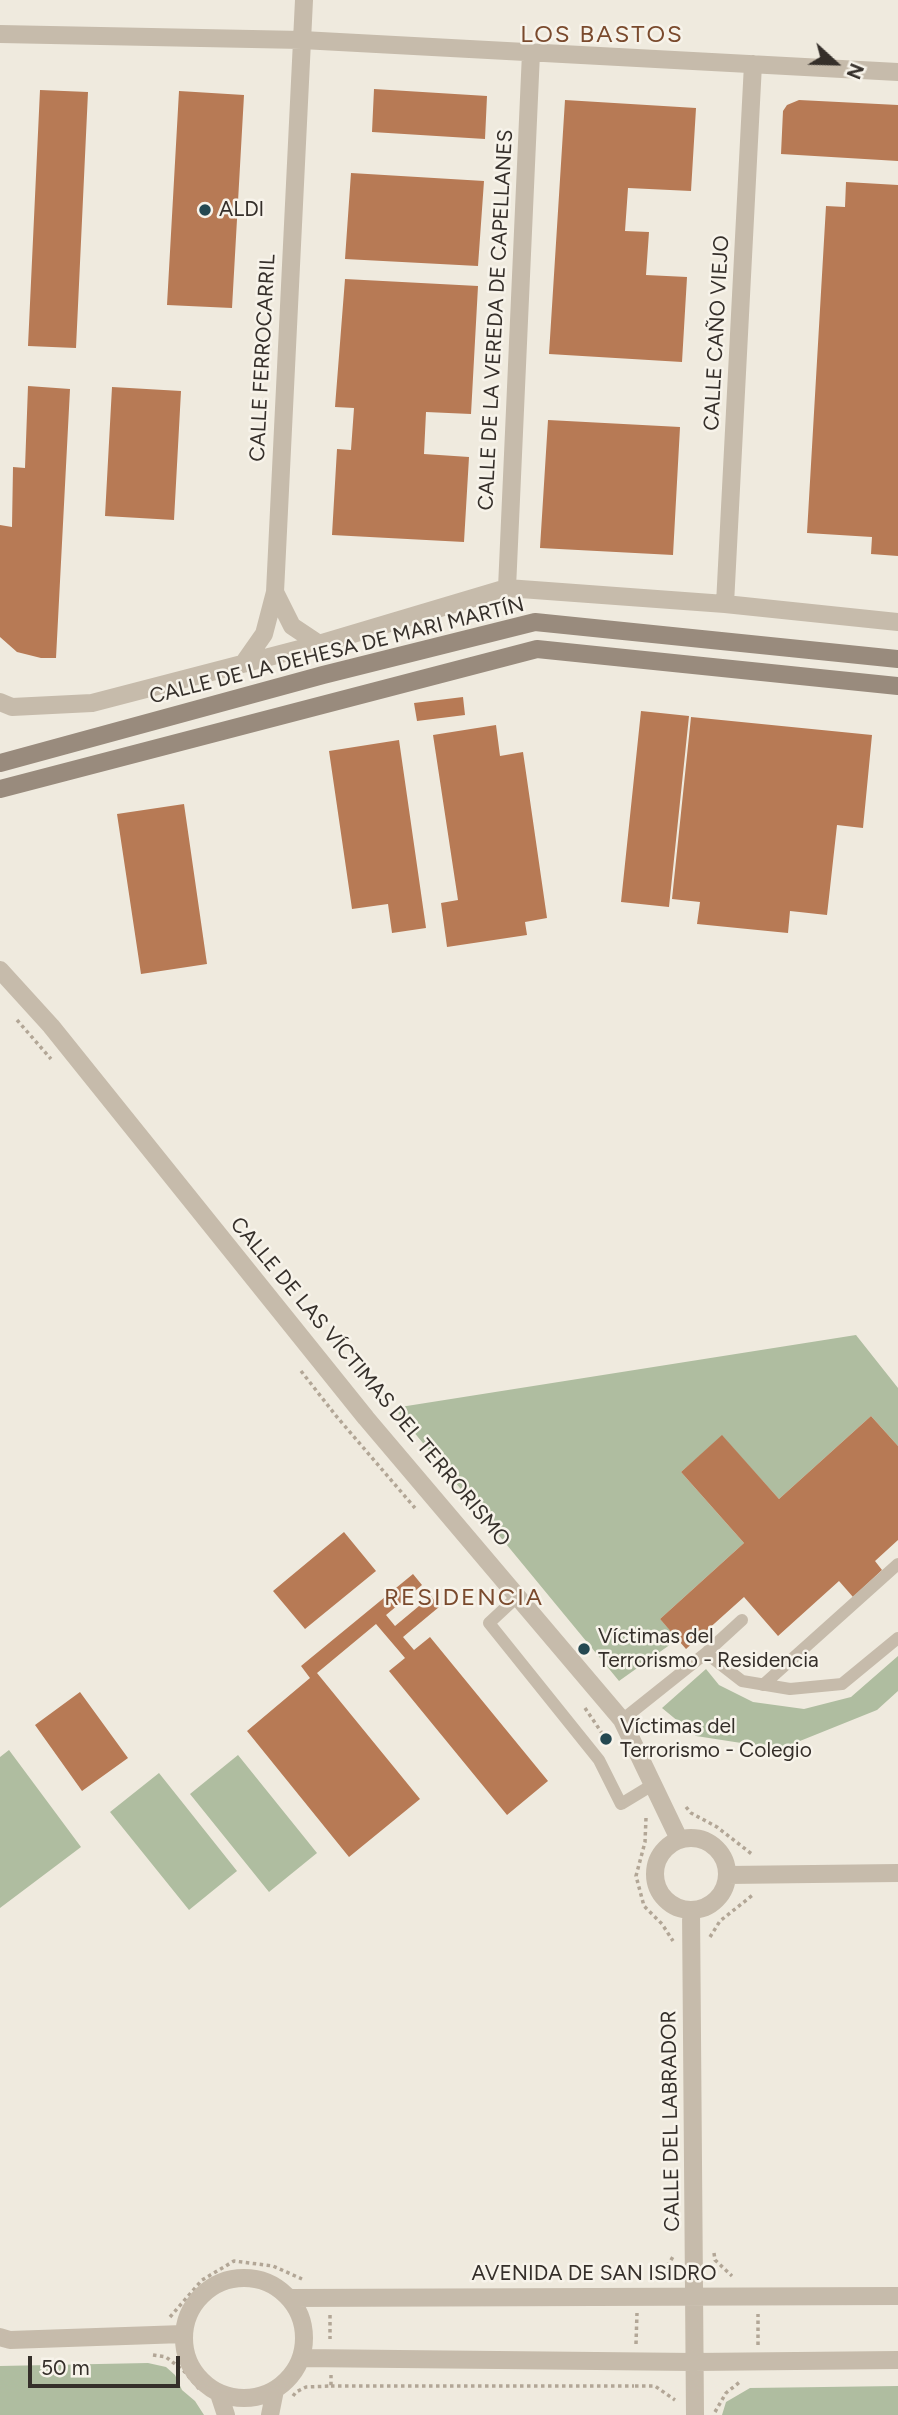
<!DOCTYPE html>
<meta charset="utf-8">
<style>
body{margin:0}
#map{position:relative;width:898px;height:2415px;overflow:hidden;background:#efeade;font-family:Figtree,sans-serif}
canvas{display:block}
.north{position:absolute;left:800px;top:28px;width:70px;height:70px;-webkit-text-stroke:5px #f7f3ea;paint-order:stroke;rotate:112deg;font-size:19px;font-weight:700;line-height:28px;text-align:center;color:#352f2a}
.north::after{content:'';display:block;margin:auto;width:24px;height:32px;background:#352f2a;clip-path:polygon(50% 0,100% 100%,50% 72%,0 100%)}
.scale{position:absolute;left:28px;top:2356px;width:152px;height:32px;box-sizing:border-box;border:4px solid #352f2a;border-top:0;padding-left:9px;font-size:21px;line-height:24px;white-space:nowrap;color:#352f2a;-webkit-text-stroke:5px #f7f3ea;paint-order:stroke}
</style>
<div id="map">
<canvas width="898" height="2415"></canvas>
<div class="north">N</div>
<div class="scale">50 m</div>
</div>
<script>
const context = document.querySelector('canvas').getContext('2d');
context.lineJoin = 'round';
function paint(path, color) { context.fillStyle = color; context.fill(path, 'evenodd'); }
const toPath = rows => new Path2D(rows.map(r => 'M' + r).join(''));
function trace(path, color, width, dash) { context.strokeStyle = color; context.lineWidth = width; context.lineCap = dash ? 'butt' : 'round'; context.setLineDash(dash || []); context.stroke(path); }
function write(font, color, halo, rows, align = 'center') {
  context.font = font + ' Figtree,sans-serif'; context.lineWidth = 5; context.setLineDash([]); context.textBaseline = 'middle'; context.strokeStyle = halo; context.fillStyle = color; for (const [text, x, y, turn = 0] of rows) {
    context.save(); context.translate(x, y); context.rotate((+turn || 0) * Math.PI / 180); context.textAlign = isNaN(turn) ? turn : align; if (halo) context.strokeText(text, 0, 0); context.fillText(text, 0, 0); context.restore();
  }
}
paint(toPath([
 [856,1335,898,1388,898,1446,871,1416,779,1499,722,1436,681,1472,744,1543,660,1619,678,1639,619,1681,394,1408],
 [898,1656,898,1691,877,1710,780,1749,696,1736,662,1708,706,1669,719,1685,753,1702,804,1709,851,1697],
 [9,1750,81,1847,0,1908,0,1757],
 [238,1755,317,1853,269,1892,190,1794],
 [159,1773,237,1871,189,1910,110,1812],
 [148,2363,166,2367,175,2375,182,2390,195,2401,204,2415,0,2415,0,2366],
 [898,2386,898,2415,722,2415,726,2402,750,2388]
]), '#afbda0');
paint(toPath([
 [374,89,487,96,485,139,372,132],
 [40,90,88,92,76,348,28,346],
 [179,91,244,95,232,308,167,305],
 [565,100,696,108,691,191,628,188,625,231,649,232,646,275,687,277,682,362,549,354],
 [799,100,898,105,898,161,781,154,783,111,787,105],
 [351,173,484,181,478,266,345,259],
 [846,182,898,185,898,556,871,554,872,537,807,533,826,206,845,207],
 [345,279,478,286,471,414,426,412,424,454,469,457,464,542,332,535,337,449,351,450,354,408,335,407],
 [28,386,70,389,56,658,41,658,17,652,0,637,0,525,12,527,13,467,25,468],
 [112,387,181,391,174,520,105,516],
 [548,420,680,427,673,555,540,548],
 [463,697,465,715,417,721,414,703],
 [641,711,689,716,669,907,621,902],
 [691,717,872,735,863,828,837,825,827,915,790,911,788,933,697,924,700,902,672,899],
 [496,725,500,756,523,752,547,918,525,922,527,935,447,947,441,903,458,900,433,735],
 [399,740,426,928,392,933,388,904,352,909,329,751],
 [184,804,207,964,141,974,117,814],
 [871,1416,898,1446,898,1540,875,1561,882,1570,853,1597,839,1581,778,1636,744,1597,686,1649,660,1619,744,1543,681,1472,722,1435,779,1499],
 [344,1532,376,1571,305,1629,273,1591],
 [413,1574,422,1585,386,1615,395,1626,431,1596,439,1607,403,1637,414,1650,430,1637,548,1781,507,1815,389,1671,405,1658,376,1624,317,1673,420,1799,349,1857,247,1731,310,1678,301,1666],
 [80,1692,128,1758,82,1791,35,1725]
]), '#b77a55');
trace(toPath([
 [17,1020,51,1059],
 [301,1371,337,1417,415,1508],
 [585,1708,608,1742],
 [686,1807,691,1813,717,1827,753,1855],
 [646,1818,645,1842,636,1876,644,1906,662,1924,673,1941],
 [710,1937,720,1921,754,1894],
 [714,2253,715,2260,732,2276],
 [651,2278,664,2272,674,2255],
 [330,2315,330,2339],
 [170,2317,202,2280,234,2261,273,2266,302,2279],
 [636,2344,637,2313],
 [758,2345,758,2314],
 [153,2355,166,2357,184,2371,201,2391],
 [331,2386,634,2386],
 [635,2386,655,2386,675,2400],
 [293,2396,296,2392,306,2387,331,2386,331,2375],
 [715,2412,726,2393,741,2381]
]), '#b2a696', 3.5, [3.5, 3.5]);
trace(toPath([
 [518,1596,489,1623,599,1760,621,1804,654,1784],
 [706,1653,742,1681,790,1689,842,1684,898,1638],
 [763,1685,898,1564],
 [622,1720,706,1653,742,1620]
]), '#c6bbab', 12);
trace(toPath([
 [0,34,302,40,898,72],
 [507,588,531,53],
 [275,592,292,626,319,644],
 [725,604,753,64],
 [243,664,264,634,275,592,304,0],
 [0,702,12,707,92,703,319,644,507,588,725,604,898,622],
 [0,970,51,1026,366,1418,622,1720,679,1839],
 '655 1874a36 36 0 1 1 72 0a36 36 0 1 1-72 0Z',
 [728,1875,898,1873],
 [691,1910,695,2415],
 '184 2338a60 60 0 1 1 120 0a60 60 0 1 1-120 0Z',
 [290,2298,898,2296],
 [0,2337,10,2340,183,2334],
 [301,2358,694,2362,898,2360],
 [219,2394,226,2415],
 [270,2415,275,2390]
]), '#c6bbab', 18);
trace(toPath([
 [0,763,323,675,535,622,898,659],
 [0,789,537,649,898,686]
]), '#998b7d', 18);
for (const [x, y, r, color] of [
 [205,210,7,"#244851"],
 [584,1649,7,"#244851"],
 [606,1739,7,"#244851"]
]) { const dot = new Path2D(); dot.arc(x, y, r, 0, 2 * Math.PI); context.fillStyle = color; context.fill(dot); trace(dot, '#f7f3ea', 2.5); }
write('21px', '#352f2a', '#f7f3ea', [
 ["ALDI",219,210],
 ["Víctimas del",598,1637],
 ["Terrorismo - Residencia",598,1661],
 ["Víctimas del",620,1727],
 ["Terrorismo - Colegio",620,1751]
], 'left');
write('21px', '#352f2a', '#f7f3ea', [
 ["CALLE DE LA VEREDA DE CAPELLANES",496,320,-87],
 ["CALLE CAÑO VIEJO",717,333,-87],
 ["CALLE FERROCARRIL",263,358,-87],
 ["CALLE DE LA DEHESA DE MARI MARTÍN",337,651,-14],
 ["CALLE DE LAS VÍCTIMAS DEL TERRORISMO",370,1382,50],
 ["CALLE DEL LABRADOR",671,2121,-91],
 ["AVENIDA DE SAN ISIDRO",594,2274]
]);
context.letterSpacing = '2px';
write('24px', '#7a4a2d', '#f7f3ea', [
 ["LOS BASTOS",602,35],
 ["RESIDENCIA",464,1598]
]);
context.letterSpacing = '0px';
</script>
